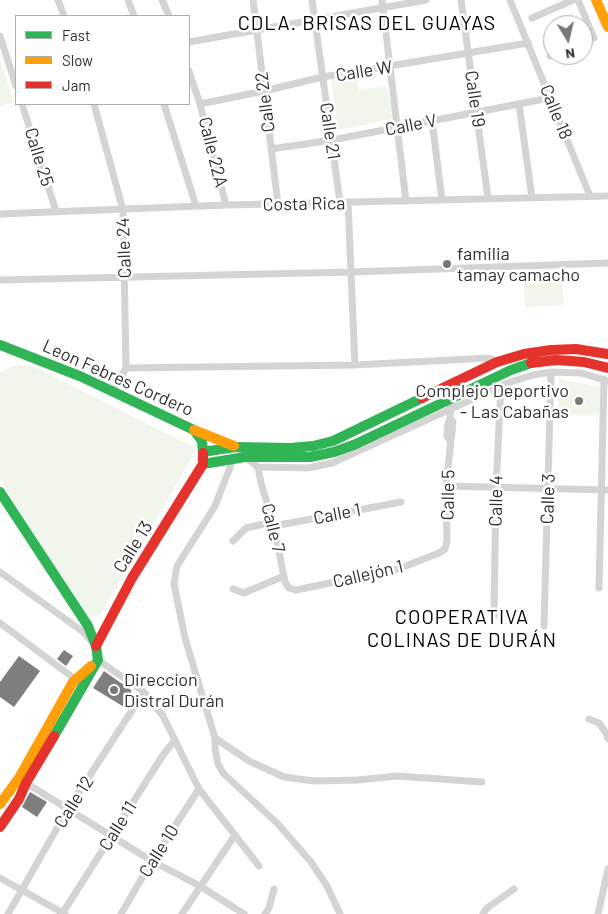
<!DOCTYPE html>
<meta charset="utf-8">
<style>
body{margin:0}
#map{position:relative;width:608px;height:914px;overflow:hidden;background:#fff;font-family:Barlow,sans-serif}
canvas{display:block}
.legend{position:absolute;left:15px;top:15px;width:175px;height:90px;box-sizing:border-box;background:#fff;border:1px solid #acacac;margin:0;padding:6px 9px;list-style:none;font-size:15px;color:#303030}
.legend li{display:flex;align-items:center;gap:10px;height:25px}
.legend b{width:25px;border:1px solid #acacac}
.north{position:absolute;left:543px;top:15px;width:50px;height:50px;box-sizing:border-box;background:#fff;border:1px solid #acacac;border-radius:50%;rotate:171deg;font-size:14px;font-weight:700;line-height:20px;text-align:center;color:#303030}
.north::after{content:'';display:block;margin:auto;width:18px;height:22px;background:#787878;clip-path:polygon(50% 0,100% 100%,50% 72%,0 100%)}
</style>
<div id="map">
<canvas width="608" height="914"></canvas>
<ul class="legend">
<li><b style="height:6px;background:#30b455"></b>Fast</li>
<li><b style="height:6px;background:#ff9f0a"></b>Slow</li>
<li><b style="height:6px;background:#e5322d"></b>Jam</li>
</ul>
<div class="north">N</div>
</div>
<script>
const context = document.querySelector('canvas').getContext('2d');
context.lineJoin = 'round';
function paint(path, color) { context.fillStyle = color; context.fill(path, 'evenodd'); }
const toPath = rows => new Path2D(rows.map(r => 'M' + r).join(''));
function trace(path, color, width, dash) { context.strokeStyle = color; context.lineWidth = width; context.lineCap = dash ? 'butt' : 'round'; context.setLineDash(dash || []); context.stroke(path); }
function write(font, color, halo, rows, align = 'center') {
  context.font = font + ' Barlow,sans-serif'; context.lineWidth = 5; context.setLineDash([]); context.textBaseline = 'middle'; context.strokeStyle = halo; context.fillStyle = color; for (const [text, x, y, turn = 0] of rows) {
    context.save(); context.translate(x, y); context.rotate((+turn || 0) * Math.PI / 180); context.textAlign = isNaN(turn) ? turn : align; if (halo) context.strokeText(text, 0, 0); context.fillText(text, 0, 0); context.restore();
  }
}
paint(toPath([
 [0,60,14,102,0,106],
 [357,74,359,90,387,86,392,119,338,130,331,79],
 [561,269,564,305,525,307,523,270],
 [25,365,39,369,197,449,100,615,86,617,0,479,0,372,13,366],
 [559,379,601,387,599,415,558,415]
]), '#f0f6ec');
paint(toPath([
 [64,650,73,656,66,666,57,659],
 [19,656,40,671,14,707,0,697,0,682],
 [104,671,131,690,132,695,124,707,93,688],
 [30,792,47,802,37,817,22,807]
]), '#7f7f7f');
trace(toPath([
 [58,0,64,16],
 [128,0,134,16],
 [162,0,169,16],
 [253,0,278,204],
 [312,0,340,202],
 [382,0,406,201],
 [461,0,488,198],
 [510,0,590,196],
 [578,0,594,38,583,42],
 [532,18,573,0],
 [0,36,16,86],
 [189,42,426,0],
 [550,56,553,55],
 [189,71,200,104,226,205],
 [22,104,56,211],
 [94,104,123,210,126,368,113,392],
 [164,104,196,206],
 [200,104,264,91,323,77,528,43],
 [519,104,532,198],
 [432,121,442,200],
 [271,149,332,140,550,98],
 [348,203,355,365],
 [0,214,226,205,608,196],
 [0,280,352,272,608,263],
 [126,368,355,365,489,358,497,362],
 [450,418,448,424,447,436,450,441],
 [234,457,215,506,177,566,174,584,185,638,215,738,215,749,218,764,223,773,278,824,311,862,327,886,340,914],
 [245,457,258,467,308,468,332,463,510,382,533,375,551,372,581,373,608,381],
 [258,467,261,483,274,526,285,582,289,588,296,590,398,569,439,553,445,549,447,541,446,486,453,422,450,418,451,398,445,387],
 [446,486,608,490],
 [274,526,401,502],
 [233,541,246,528,273,522],
 [0,572,82,631,93,643],
 [599,588,604,379],
 [233,589,244,593,284,576],
 [494,616,496,488,501,386],
 [0,623,75,679],
 [544,626,551,372],
 [98,660,144,692,163,716,199,789,259,866],
 [589,719,599,723,606,733,608,739],
 [215,738,249,761,284,777,314,781,358,780,397,776,482,782],
 [26,783,152,861,200,886,244,914],
 [0,878,65,914],
 [8,914,68,809,144,692],
 [62,914,163,755,175,740],
 [121,914,152,861,199,789],
 [182,914,235,835],
 [265,914,269,908,274,889],
 [483,914,487,908,514,889],
 [598,914,608,869]
]), '#d4d4d4', 7);
trace(toPath([
 [0,345,82,377,194,430,202,441,203,453],
 [203,452,235,447,291,448,313,446,333,441,422,398],
 [203,464,245,457,310,457,334,452,356,444,511,370,531,363],
 [0,492,88,626,96,646,98,660,54,736]
]), '#30b455', 10);
trace(toPath([
 [596,0,608,27],
 [194,430,234,446],
 [0,804,19,778,73,682,91,666]
]), '#ff9f0a', 10);
trace(toPath([
 [531,363,556,360,584,362,608,368],
 [422,398,497,362,524,354,551,350,576,349,608,354],
 [96,646,132,578,203,464,203,453],
 [0,827,19,799,26,783,54,736]
]), '#e5322d', 10);
for (const [x, y, r, color] of [
 [447,264,5,"#787878"],
 [579,401,5,"#787878"],
 [114,690,5,"#787878"]
]) { const dot = new Path2D(); dot.arc(x, y, r, 0, 2 * Math.PI); context.fillStyle = color; context.fill(dot); trace(dot, '#fff', 2); }
write('18px', '#303030', '#fff', [
 ["Calle W",364,71,-9],
 ["Calle 19",475,99,82],
 ["Calle 22",265,102,-97],
 ["Calle 18",556,112,68],
 ["Calle V",411,125,-11],
 ["Calle 21",330,131,82],
 ["Calle 22A",213,152,76],
 ["Calle 25",39,157,73],
 ["Costa Rica",304,204,-1],
 ["Calle 24",124,248,-92],
 ["Leon Febres Cordero",118,378,24],
 ["Calle 5",448,495,-89],
 ["Calle 3",548,499,-88],
 ["Calle 4",496,501,-89],
 ["Calle 1",337,514,-11],
 ["Calle 7",273,528,76],
 ["Calle 13",133,547,-58],
 ["Callejón 1",368,574,-13],
 ["Calle 12",74,802,-58],
 ["Calle 11",118,826,-58],
 ["Calle 10",159,851,-58]
]);
write('18px', '#303030', '#fff', [
 ["familia",457,254],
 ["tamay camacho",457,275],
 ["Complejo Deportivo",569,391,"right"],
 ["- Las Cabañas",569,412,"right"],
 ["Direccíon",124,680],
 ["Distral Durán",124,701]
], 'left');
context.letterSpacing = '1px';
write('20px', '#000', '#fff', [
 ["CDLA. BRISAS DEL GUAYAS",367,23],
 ["COOPERATIVA",462,617],
 ["COLINAS DE DURÁN",462,640]
]);
context.letterSpacing = '0px';
</script>
